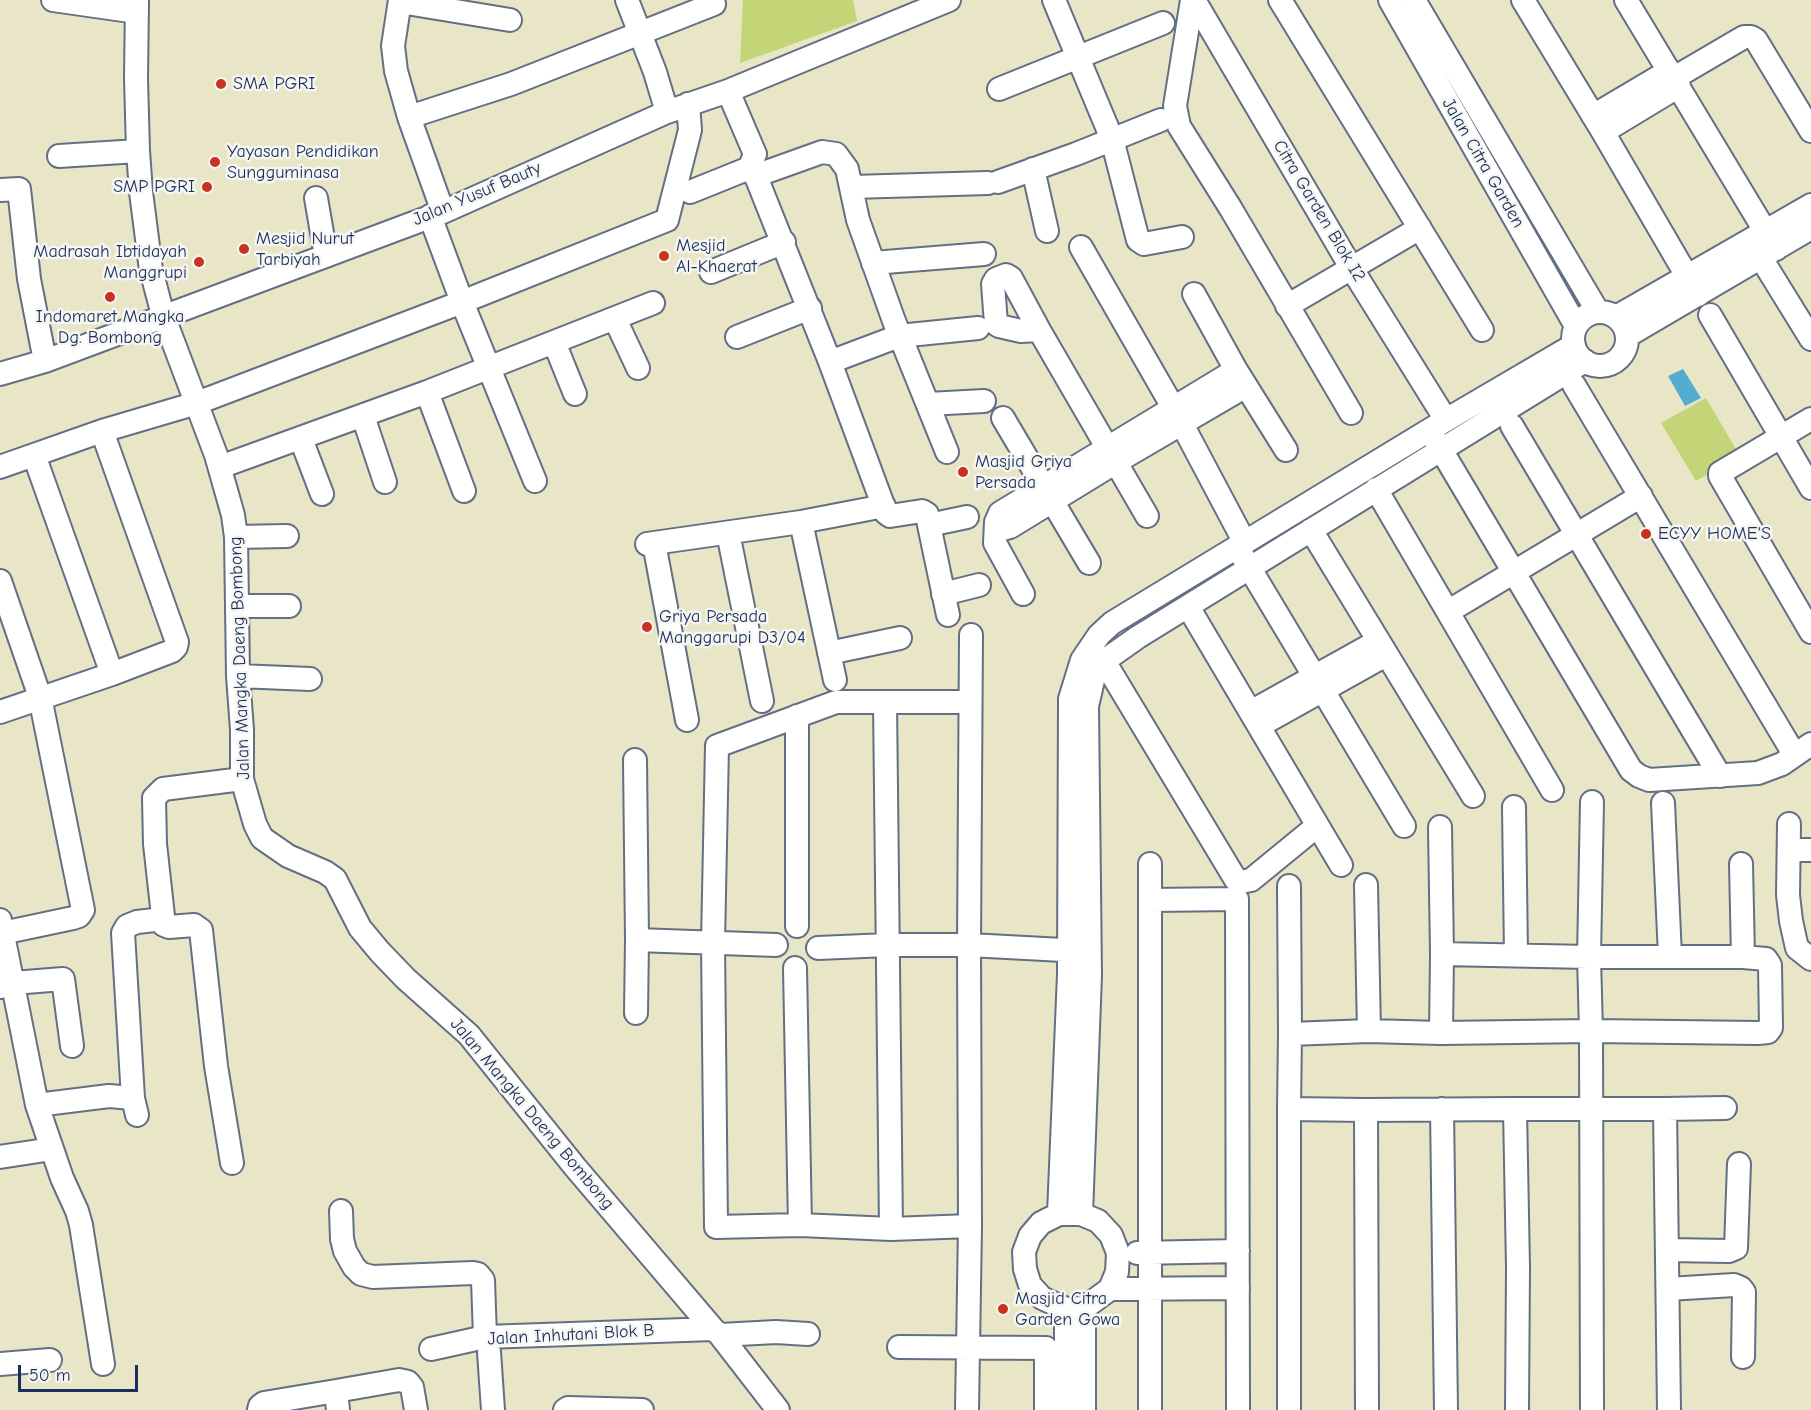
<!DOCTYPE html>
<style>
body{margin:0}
#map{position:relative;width:1811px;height:1410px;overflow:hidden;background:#e9e5c7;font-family:"Comic Neue",sans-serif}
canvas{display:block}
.scale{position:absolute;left:18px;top:1365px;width:120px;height:27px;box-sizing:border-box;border:3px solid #1b2f5e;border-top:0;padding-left:8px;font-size:18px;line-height:21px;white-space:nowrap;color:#1b2f5e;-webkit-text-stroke:4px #f6f6f2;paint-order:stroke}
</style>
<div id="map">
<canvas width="1811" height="1410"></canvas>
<div class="scale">50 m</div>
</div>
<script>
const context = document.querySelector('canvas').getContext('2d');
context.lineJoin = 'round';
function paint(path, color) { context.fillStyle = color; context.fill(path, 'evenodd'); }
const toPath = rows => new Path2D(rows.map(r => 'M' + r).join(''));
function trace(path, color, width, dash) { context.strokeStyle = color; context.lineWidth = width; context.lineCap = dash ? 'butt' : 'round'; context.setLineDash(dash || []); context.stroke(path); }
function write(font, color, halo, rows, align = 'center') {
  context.font = font + ' "Comic Neue",sans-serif'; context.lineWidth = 5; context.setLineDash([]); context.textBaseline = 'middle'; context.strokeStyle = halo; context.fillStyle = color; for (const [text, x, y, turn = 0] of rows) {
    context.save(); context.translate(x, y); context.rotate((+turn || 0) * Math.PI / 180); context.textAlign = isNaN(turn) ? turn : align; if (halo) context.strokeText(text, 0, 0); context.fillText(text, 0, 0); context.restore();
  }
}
paint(toPath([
 [743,0,853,0,857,21,740,63],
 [1706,398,1740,456,1696,481,1661,423]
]), '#c3d577');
paint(toPath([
 [1683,369,1701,398,1685,406,1668,376]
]), '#52add0');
const minor = toPath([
 [53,0,137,12],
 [137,0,136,78,138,151,141,192,151,270,163,315,216,455,233,515,236,537,238,676,242,730,242,779,255,824,262,838,288,856,325,872,335,879,360,928,380,952,406,979,469,1035,575,1167,713,1329,720,1335,778,1410],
 [400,0,393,46,396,71,409,117,443,212],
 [627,0,655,72,667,112],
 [1054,0,1112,139,1138,240,1144,244,1182,237],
 [1192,0,1175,106,1179,126,1231,209,1351,413],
 [1194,0,1352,269,1446,420],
 [1280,0,1482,330],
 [1390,0,1576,326],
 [1414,0,1598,312],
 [1523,0,1603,132,1698,295],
 [1626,0,1776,249],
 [400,2,510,20],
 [1674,78,1744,37,1751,37,1756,40,1811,131],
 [999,89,1163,23],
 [728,91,755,154,751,164,830,362,886,513,890,516,922,511,927,514,929,525,967,517],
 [1593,116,1669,71],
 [409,117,511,84,714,4],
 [1603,132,1679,86],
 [59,156,138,151],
 [1033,169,1047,231],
 [755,176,822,152,836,154,847,169,858,220,894,321,947,452],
 [998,182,1076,154,1161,120],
 [852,187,988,183],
 [0,190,19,189,29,279,45,361],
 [690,192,752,167],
 [316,198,326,256],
 [430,216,462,302,535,481],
 [1081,247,1174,409,1245,543],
 [1761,258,1811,339],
 [873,263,984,254],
 [711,272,784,242],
 [1194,294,1236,370,1286,450],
 [1287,306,1420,228],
 '1573 339a27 27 0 1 1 54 0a27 27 0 1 1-54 0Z',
 [1710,315,1811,488],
 [1616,317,1811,205],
 [615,319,638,368],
 [1039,330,1021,331,999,326,996,324,993,284,996,279,1006,275,1011,278,1039,330,1147,516],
 [1627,336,1811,228],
 [737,337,810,308],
 [554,342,575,394],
 [830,362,899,336,978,328],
 [0,374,45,361,443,212,667,112,728,91,949,0],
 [1574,385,1794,754],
 [427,392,464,491],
 [928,404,984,401],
 [363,416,385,482],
 [1003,418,1089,563],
 [1811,419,1720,473,1720,476,1811,632],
 [1512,426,1720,776],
 [1433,436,1631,770,1639,776,1649,780,1758,773,1782,764,1811,744],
 [301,439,322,494],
 [34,455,112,674],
 [0,467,102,431,197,403,462,302,667,220,690,130,688,104],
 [220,467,427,392,653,303],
 [1376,489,1552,790],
 [801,522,835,680],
 [929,525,948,615],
 [1311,530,1473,796],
 [996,531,1010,527,1116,462,1246,386],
 [728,533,762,701],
 [236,537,287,536],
 [654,543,687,720],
 [647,544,801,522,884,506],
 [1243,557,1404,826],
 [0,581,40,697,83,910,79,916,73,918,2,933],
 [943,594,979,585],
 [1023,594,995,543,996,522,1000,513,1236,370],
 [237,606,289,606],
 [1449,611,1641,496],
 [1193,615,1341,865],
 [829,653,900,638],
 [1104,661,1236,880,1241,882,1251,880,1317,826],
 [238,676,310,679],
 [885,702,891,1229],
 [970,702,836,702,717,746,713,943,716,1227,800,1225,891,1229,970,1226,969,945,971,635],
 [1252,711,1378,641],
 [0,712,112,674,172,651,176,647,177,642,102,431],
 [797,716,797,926],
 [1259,726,1386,655],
 [635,760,637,940,636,1013],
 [1663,803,1670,956],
 [1514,807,1516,955],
 [1789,824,1788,895,1791,921,1797,948,1811,959],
 [1440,827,1442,954],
 [1789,850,1811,850],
 [1150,864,1150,1410],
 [1741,864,1743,957],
 [1366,885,1369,1031],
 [1289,886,1290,1034],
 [1150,900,1237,899,1238,1410],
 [0,920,37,1105,62,1178,77,1211,81,1225,103,1364],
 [637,940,776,945],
 [818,948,888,945,969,945,1082,951],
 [795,968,800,1225],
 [0,987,13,983,63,979,72,1046],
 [133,1098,123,933,127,926,137,922,163,919],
 [37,1105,109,1096,133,1098,137,1115],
 [1289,1109,1290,1034,1369,1031,1441,1033],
 [1442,1109,1446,1410],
 [1515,1109,1665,1109,1669,1410],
 [1665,1109,1725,1108],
 [1366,1110,1367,1410],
 [0,1157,52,1149],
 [232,1163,216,1066,201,930,194,925,169,927,164,925,155,844,154,798,163,789,242,779],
 [341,1211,342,1239,345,1251,354,1267,361,1274,373,1277,473,1273,478,1274,483,1280,485,1337],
 [1059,1214,1069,974,1070,699,1082,660,1099,635,1112,623,1446,420,1574,345],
 [1059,1214,1081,1214,1098,1221,1111,1235,1118,1253,1117,1272,1110,1289,1084,1308,1066,1309,1042,1298,1030,1285,1025,1269,1024,1252,1030,1236,1041,1223,1059,1214],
 [1081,1214,1090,975,1087,706,1094,676,1104,661,1138,637,1585,361],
 [1667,1250,1729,1251,1736,1248,1739,1164],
 [1137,1253,1238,1251],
 [1110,1289,1238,1288],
 [1668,1289,1734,1285,1741,1288,1744,1292,1743,1357],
 [1066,1309,1066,1410],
 [720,1335,776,1332,808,1334],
 [899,1347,1046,1348,1046,1410],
 [431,1349,485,1337,713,1329],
 [489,1352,493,1410],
 [0,1364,50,1360],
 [259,1410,260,1406,264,1403,336,1391],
 [338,1410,336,1391,399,1380,408,1382,412,1387,416,1410],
 [565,1410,568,1408,642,1410],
 [967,1410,970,1226],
 [1084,1410,1084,1308],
 [1289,1410,1289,1109,1366,1110,1515,1109,1518,1268,1517,1410],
 [1592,1410,1591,1031,1589,957,1442,954,1441,1033,1591,1031,1758,1033,1768,1032,1771,1028,1770,965,1766,959,1743,957,1589,957,1592,802]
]);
trace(minor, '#636f83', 26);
trace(minor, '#fff', 22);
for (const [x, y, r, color] of [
 [221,84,6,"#c8321e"],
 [215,162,6,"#c8321e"],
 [207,187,6,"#c8321e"],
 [244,249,6,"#c8321e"],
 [664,256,6,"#c8321e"],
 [199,262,6,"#c8321e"],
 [110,297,6,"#c8321e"],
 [963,472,6,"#c8321e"],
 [1646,534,6,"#c8321e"],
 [647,627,6,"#c8321e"],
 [1003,1309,6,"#c8321e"]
]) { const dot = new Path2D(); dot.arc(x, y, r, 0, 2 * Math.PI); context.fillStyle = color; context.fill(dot); trace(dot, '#f6f6f2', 2); }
write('18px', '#1b2f5e', '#f6f6f2', [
 ["SMA PGRI",233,84],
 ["Yayasan Pendidikan",227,152],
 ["Sungguminasa",227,173],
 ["SMP PGRI",195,187,"right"],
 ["Mesjid Nurut",256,239],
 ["Tarbiyah",256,260],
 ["Mesjid",676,246],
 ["Al-Khaerat",676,267],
 ["Madrasah Ibtidayah",187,252,"right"],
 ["Manggrupi",187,273,"right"],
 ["Indomaret Mangka",110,317,"center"],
 ["Dg. Bombong",110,338,"center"],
 ["Masjid Griya",975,462],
 ["Persada",975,483],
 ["ECYY HOME'S",1658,534],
 ["Griya Persada",659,617],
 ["Manggarupi D3/04",659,638],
 ["Masjid Citra",1015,1299],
 ["Garden Gowa",1015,1320]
], 'left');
write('18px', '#1b2f5e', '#f6f6f2', [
 ["Jalan Citra Garden",1483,163,60],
 ["Jalan Yusuf Bauty",477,194,-23],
 ["Citra Garden Blok I2",1319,211,59],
 ["Jalan Mangka Daeng Bombong",240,658,-92],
 ["Jalan Mangka Daeng Bombong",532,1114,50],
 ["Jalan Inhutani Blok B",571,1335,-3]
]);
</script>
